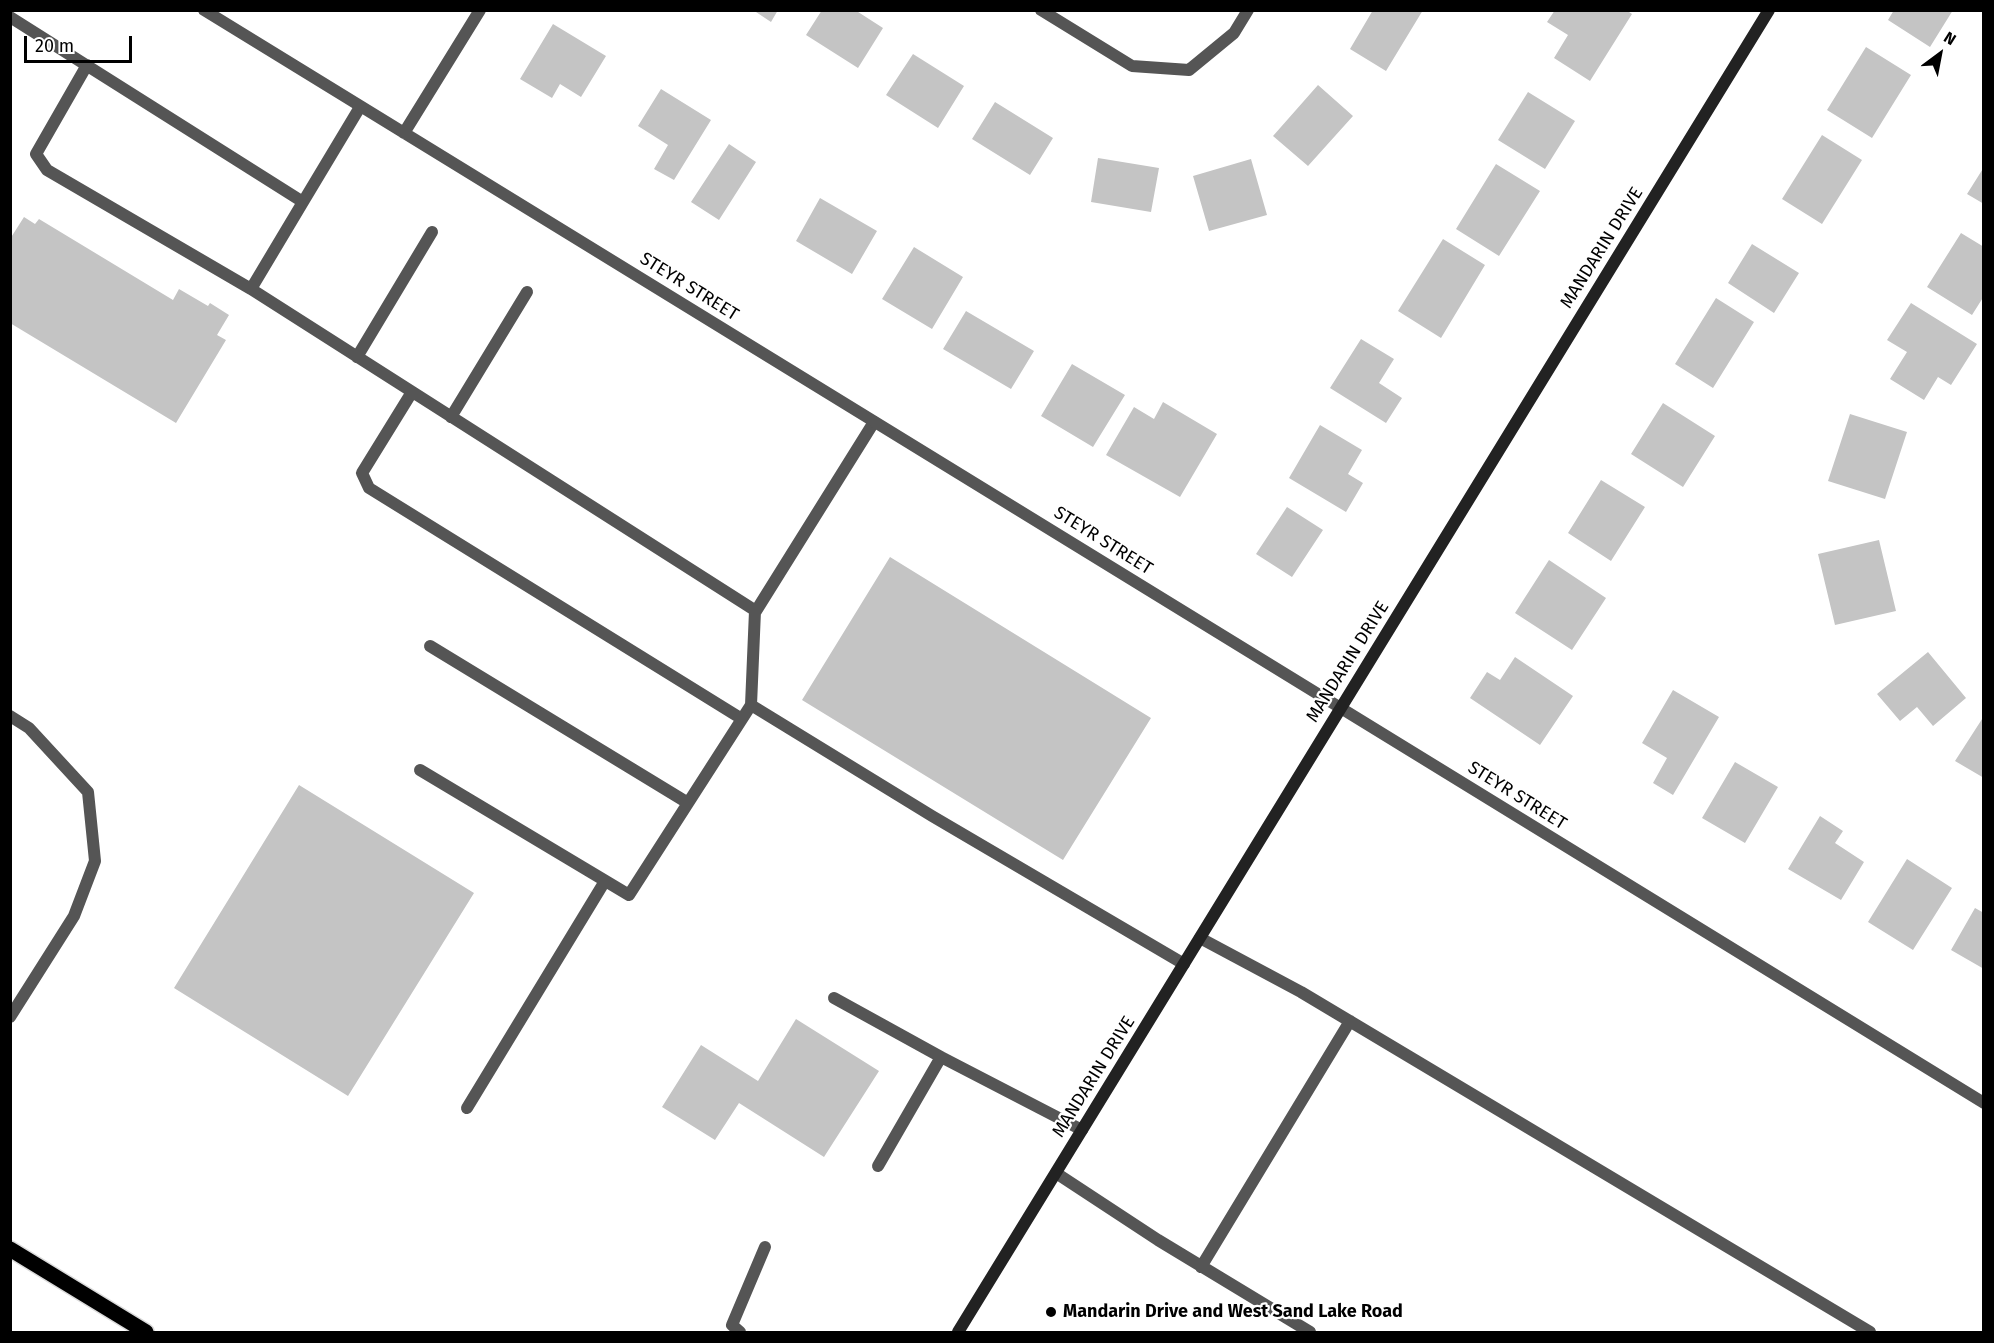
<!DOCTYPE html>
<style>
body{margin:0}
#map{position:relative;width:1994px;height:1343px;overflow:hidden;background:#fff;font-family:"Fira Sans",sans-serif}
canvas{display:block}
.frame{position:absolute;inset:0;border:12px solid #000;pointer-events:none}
.north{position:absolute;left:1910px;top:24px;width:60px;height:60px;-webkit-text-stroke:4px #fff;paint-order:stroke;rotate:32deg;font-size:16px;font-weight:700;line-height:24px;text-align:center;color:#000}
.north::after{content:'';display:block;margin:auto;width:21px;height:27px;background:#000;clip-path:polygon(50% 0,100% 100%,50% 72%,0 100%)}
.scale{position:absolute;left:24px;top:36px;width:108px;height:27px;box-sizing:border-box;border:3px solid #000;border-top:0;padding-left:8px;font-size:18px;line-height:21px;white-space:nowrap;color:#000;-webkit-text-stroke:4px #fff;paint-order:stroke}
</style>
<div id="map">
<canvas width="1994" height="1343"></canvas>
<div class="frame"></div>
<div class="north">N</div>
<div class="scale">20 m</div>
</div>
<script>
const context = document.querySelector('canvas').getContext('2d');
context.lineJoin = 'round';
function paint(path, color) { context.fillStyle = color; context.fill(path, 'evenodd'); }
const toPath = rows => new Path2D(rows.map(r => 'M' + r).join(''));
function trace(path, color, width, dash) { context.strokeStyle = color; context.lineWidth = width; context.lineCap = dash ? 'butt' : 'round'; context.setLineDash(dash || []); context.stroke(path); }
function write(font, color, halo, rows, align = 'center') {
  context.font = font + ' "Fira Sans",sans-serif'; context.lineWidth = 4.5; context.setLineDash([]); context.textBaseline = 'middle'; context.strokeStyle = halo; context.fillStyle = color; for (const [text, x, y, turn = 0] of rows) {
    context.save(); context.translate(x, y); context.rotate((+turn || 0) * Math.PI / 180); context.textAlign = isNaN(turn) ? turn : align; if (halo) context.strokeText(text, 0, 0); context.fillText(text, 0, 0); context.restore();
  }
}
paint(toPath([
 [753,10,778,10,771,22],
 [822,10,855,10,883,28,858,68,806,35],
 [1373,10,1423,10,1386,71,1350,49],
 [1555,10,1626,10,1632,14,1590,81,1554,58,1568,35,1547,22],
 [1894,10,1953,10,1930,47,1888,20],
 [553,24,606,56,581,97,560,84,552,98,520,79],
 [1866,47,1911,75,1872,138,1827,110],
 [913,54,964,86,938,128,886,95],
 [1318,85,1353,116,1308,166,1273,136],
 [661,89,711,120,674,180,654,169,668,145,638,126],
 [1528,92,1575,121,1545,169,1498,140],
 [995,102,1053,138,1030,175,972,139],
 [1822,135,1862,160,1822,224,1782,199],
 [729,144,756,162,719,220,691,202],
 [1098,158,1159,168,1151,212,1091,202],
 [1251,159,1267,215,1209,231,1193,176],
 [1496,164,1540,191,1499,256,1456,229],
 [1984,167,1984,204,1967,194],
 [820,198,877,231,852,274,796,241],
 [24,217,35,224,39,219,173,300,179,289,208,306,210,303,229,315,217,335,226,340,176,423,10,323,10,239],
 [1961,233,1984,247,1984,296,1972,315,1927,287],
 [1443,239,1485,265,1441,338,1398,311],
 [1752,244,1799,273,1774,313,1728,283],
 [914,247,963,277,932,329,882,299],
 [1716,298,1754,322,1713,388,1675,364],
 [1911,303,1977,344,1951,385,1938,377,1924,400,1890,379,1907,352,1887,340],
 [966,311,1034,351,1011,389,943,349],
 [1361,339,1394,359,1379,383,1402,398,1386,423,1330,388],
 [1072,364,1125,395,1093,447,1041,416],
 [1163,402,1217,434,1180,497,1106,455,1134,407,1154,419],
 [1663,403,1715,436,1683,487,1631,454],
 [1850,414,1907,432,1885,499,1828,481],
 [1320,425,1362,450,1348,474,1363,483,1346,512,1289,478],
 [1601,480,1645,507,1611,561,1568,533],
 [1287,507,1323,530,1292,577,1256,554],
 [1879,540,1896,611,1835,625,1818,554],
 [890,557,1151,718,1063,860,802,700],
 [1549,560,1606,598,1572,650,1515,613],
 [1928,652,1966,698,1933,726,1917,707,1900,721,1877,694],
 [1515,657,1573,696,1540,745,1470,698,1487,672,1500,680],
 [1673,690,1719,717,1673,795,1653,783,1667,758,1642,743],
 [1984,716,1984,778,1955,761],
 [1735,762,1778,787,1745,843,1702,818],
 [299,785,474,893,348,1096,174,988],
 [1820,816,1843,831,1835,843,1864,862,1841,900,1788,869],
 [1907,859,1952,888,1913,950,1868,922],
 [1975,908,1984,913,1984,969,1951,950],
 [796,1019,879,1071,824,1157,739,1103,715,1140,662,1107,701,1045,758,1081]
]), '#c4c4c4');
const primary = toPath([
 [10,1249,146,1332]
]);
trace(primary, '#dbdbdb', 18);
trace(toPath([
 [10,17,303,202,360,107],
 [87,65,36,154,47,170,251,289],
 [303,202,251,289,756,611,874,422],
 [357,357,432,232],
 [412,392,362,473,369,488,742,719],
 [451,417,527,292],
 [755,611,751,705,932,816,1184,964],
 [430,646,688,803],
 [10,716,29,728,88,792,95,861,74,916,10,1017],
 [420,770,629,895,751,705],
 [1200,938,1301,992,1870,1332],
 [834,998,941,1057,1082,1130],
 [467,1108,605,881],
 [878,1166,941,1057],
 [1056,1173,1158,1240,1310,1332],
 [1201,1267,1350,1021],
 [740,1332,732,1325,765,1247]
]), '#555', 12);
trace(toPath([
 [204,10,1984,1103],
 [1041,10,1132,66,1189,70,1234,33,1248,10],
 [404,133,480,10]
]), '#555', 12);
trace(toPath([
 [958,1332,1769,10]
]), '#222', 12);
trace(primary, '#000', 15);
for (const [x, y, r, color] of [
 [1051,1312,6,"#000"]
]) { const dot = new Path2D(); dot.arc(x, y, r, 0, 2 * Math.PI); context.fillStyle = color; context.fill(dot); trace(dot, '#fff', 2); }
write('18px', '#000', '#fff', [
 ["MANDARIN DRIVE",1602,248,-58],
 ["STEYR STREET",689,287,32],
 ["STEYR STREET",1103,541,32],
 ["MANDARIN DRIVE",1348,662,-58],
 ["STEYR STREET",1517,796,32],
 ["MANDARIN DRIVE",1094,1077,-58]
]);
write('bold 18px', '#000', '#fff', [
 ["Mandarin Drive and West Sand Lake Road",1063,1312]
], 'left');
</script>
